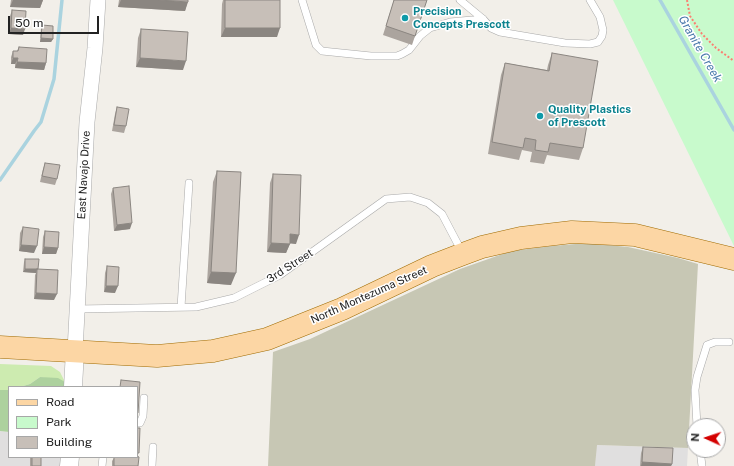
<!DOCTYPE html>
<style>
body{margin:0}
#map{position:relative;width:734px;height:466px;overflow:hidden;background:#f2efe9;font-family:"Public Sans",sans-serif}
canvas{display:block}
.legend{position:absolute;left:8px;top:386px;width:130px;height:72px;box-sizing:border-box;background:#fff;border:1px solid #a7a7a7;margin:0;padding:5px 7px;list-style:none;font-size:12px;color:#222}
.legend li{display:flex;align-items:center;gap:8px;height:20px}
.legend b{width:20px;border:1px solid #a7a7a7}
.north{position:absolute;left:686px;top:418px;width:40px;height:40px;box-sizing:border-box;background:#fff;border:1px solid #a7a7a7;border-radius:50%;rotate:273deg;font-size:11px;font-weight:700;line-height:16px;text-align:center;color:#222}
.north::after{content:'';display:block;margin:auto;width:14px;height:18px;background:#d40000;clip-path:polygon(50% 0,100% 100%,50% 72%,0 100%)}
.scale{position:absolute;left:8px;top:16px;width:91px;height:18px;box-sizing:border-box;border:2px solid #222;border-top:0;padding-left:5px;font-size:12px;line-height:14px;white-space:nowrap;color:#222;-webkit-text-stroke:3px #fff;paint-order:stroke}
</style>
<div id="map">
<canvas width="734" height="466"></canvas>
<ul class="legend">
<li><b style="height:5px;background:#fcd6a4"></b>Road</li>
<li><b style="height:11px;background:#c8facc"></b>Park</li>
<li><b style="height:11px;background:#c7bfb8"></b>Building</li>
</ul>
<div class="north">N</div>
<div class="scale">50 m</div>
</div>
<script>
const context = document.querySelector('canvas').getContext('2d');
context.lineJoin = 'round';
function paint(path, color) { context.fillStyle = color; context.fill(path, 'evenodd'); }
const toPath = rows => new Path2D(rows.map(r => 'M' + r).join(''));
function trace(path, color, width, dash) { context.strokeStyle = color; context.lineWidth = width; context.lineCap = dash ? 'butt' : 'round'; context.setLineDash(dash || []); context.stroke(path); }
function write(font, color, halo, rows, align = 'center') {
  context.font = font + ' "Public Sans",sans-serif'; context.lineWidth = 3; context.setLineDash([]); context.textBaseline = 'middle'; context.strokeStyle = halo; context.fillStyle = color; for (const [text, x, y, turn = 0] of rows) {
    context.save(); context.translate(x, y); context.rotate((+turn || 0) * Math.PI / 180); context.textAlign = isNaN(turn) ? turn : align; if (halo) context.strokeText(text, 0, 0); context.fillText(text, 0, 0); context.restore();
  }
}
paint(toPath([
 [0,431,9,432,9,457,61,457,61,466,0,466],
 [596,445,688,448,687,466,595,466]
]), '#e0dfdf');
paint(toPath([
 [587,243,628,247,678,258,698,264,688,448,597,445,595,466,268,466,273,352,310,339,460,269,511,251,552,246]
]), '#c7c7b4');
paint(toPath([
 [0,364,51,366,60,372,65,382,40,377,30,384,20,387,9,387,9,390,1,391,0,390]
]), '#cdebb0');
paint(toPath([
 [40,377,58,378,65,382,64,387,20,387,30,384],
 [0,390,9,390,9,432,0,431]
]), '#add19e');
paint(toPath([
 [613,0,734,0,734,246]
]), '#c8facc');
trace(toPath([
 [660,0,734,130],
 [0,180,34,131,41,122,54,79,62,0]
]), '#aad3df', 3.5);
const service = toPath([
 [302,0,316,45,322,51,371,56,397,56,402,54,409,50,420,36,430,28,450,22,483,19],
 [460,0,483,19,491,28,500,32,565,43,590,44,598,42,602,36,603,30,600,17,590,0],
 [181,307,189,183],
 [77,309,196,307,234,298,280,275,386,199,410,197,428,203,442,214,462,252],
 [137,423,140,423,143,416,144,398],
 [697,426,695,390,697,377,707,345,715,342,729,342],
 [700,450,702,466],
 [102,466,103,457],
 [152,466,153,447]
]);
const minor = toPath([
 [75,351,87,122,95,48,98,0]
]);
const tertiary = toPath([
 [73,387,75,351],
 [69,466,70,457]
]);
const primary = toPath([
 [0,347,157,356,213,351,267,339,342,309,432,266,463,254,482,247,521,238,572,232,635,235,734,259]
]);
trace(service, '#a9a9a9', 8);
trace(minor, '#a9a9a9', 16);
trace(tertiary, '#a9a9a9', 19);
trace(primary, '#a06b00', 23);
trace(toPath([
 [687,0,690,16,702,34,716,48,734,61]
]), '#fa8072', 2, [2, 2]);
trace(service, '#fff', 7);
trace(minor, '#fff', 15);
trace(tertiary, '#fff', 18);
trace(primary, '#fcd6a4', 22);
paint(toPath([
 [11,0,43,0,40,8,10,7],
 [119,0,188,0,185,11,118,7],
 [223,0,280,0,277,37,221,37,222,4],
 [394,0,427,0,412,45,383,35],
 [12,10,23,35,9,34,10,16],
 [42,25,53,39,51,42,40,42,41,28],
 [141,29,183,70,136,67,138,38],
 [19,47,46,63,44,70,15,68,15,64,11,64,11,57,13,51,17,51],
 [552,53,583,148,579,160,547,155,544,164,530,162,532,152,522,150,519,160,488,154,501,75,505,63,547,70,548,65],
 [117,107,126,126,124,133,112,131,115,114],
 [45,163,57,179,55,185,40,182,43,169],
 [217,171,231,285,207,283,213,182],
 [273,174,296,244,290,243,286,253,267,252,270,183],
 [113,188,130,229,114,231,111,194],
 [23,227,34,253,19,251,20,233],
 [45,231,58,248,56,254,42,254,43,237],
 [25,259,38,269,54,300,34,299,35,275,36,273,23,272,24,262],
 [107,266,115,293,104,292,105,273],
 [643,447,672,464,671,466,640,466,641,453],
 [137,456,138,466,112,466,112,461,114,458,112,458,113,457,137,457],
 [30,457,41,457,41,466,30,466]
]), '#aba49e');
paint(toPath([
 [13,0,43,0,40,8,10,7],
 [121,0,159,0,188,2,185,11,118,7],
 [11,28,25,29,23,35,9,34],
 [225,28,280,28,277,37,221,37],
 [41,38,53,39,51,42,40,42],
 [13,58,18,58,15,64,11,64],
 [140,58,186,61,183,70,136,67],
 [17,62,46,63,44,70,15,68],
 [132,223,130,229,114,231,117,225],
 [290,234,299,235,296,244,287,243],
 [271,243,290,244,286,253,267,252],
 [21,245,37,246,34,253,19,251],
 [44,247,58,248,56,254,42,254],
 [25,269,37,269,36,273,23,272],
 [211,272,236,273,231,285,207,283],
 [106,286,118,286,115,293,104,292],
 [36,293,57,294,54,300,34,299],
 [642,462,672,464,671,466,641,466]
]), '#8b8681');
const building = toPath([
 [159,0,188,0,188,2,159,0],
 [225,0,280,0,280,28,225,28,225,0],
 [394,0,427,0,415,36,386,26,394,0],
 [12,10,26,11,25,29,11,28,12,10],
 [42,25,53,26,53,39,41,38,42,25],
 [141,29,188,32,186,61,140,58,141,29],
 [19,47,47,49,46,63,17,62,18,58,13,58,13,51,18,51,19,47],
 [552,53,598,61,583,148,550,143,548,152,535,150,536,140,525,138,523,148,492,142,505,63,549,71,552,53],
 [117,107,129,109,126,126,114,125,117,107],
 [45,163,60,165,57,179,42,176,45,163],
 [217,171,241,172,236,273,211,272,217,171],
 [273,174,301,175,299,235,290,234,290,244,271,243,273,174],
 [129,186,132,223,117,225,113,188,129,186],
 [23,227,39,229,37,246,21,245,23,227],
 [45,231,59,232,58,248,44,247,45,231],
 [25,259,39,259,38,269,25,269,25,259],
 [107,266,119,267,118,286,106,286,107,266],
 [37,269,58,270,57,294,36,293,37,269],
 [121,380,140,382,138,413,137,413,137,387,120,387,121,380],
 [137,428,140,428,139,453,137,453,137,428],
 [643,447,673,448,672,464,642,462,643,447],
 [137,456,139,457,138,466,114,466,114,457,137,457,137,456],
 [32,457,41,457,41,466,32,466,32,457]
]);
paint(building, '#c7bfb8');
trace(building, '#8b8681', 1);
for (const [x, y, r, color] of [
 [405,18,4,"#0f9aa8"],
 [540,116,4,"#0f9aa8"]
]) { const dot = new Path2D(); dot.arc(x, y, r, 0, 2 * Math.PI); context.fillStyle = color; context.fill(dot); trace(dot, '#fff', 1.5); }
write('bold 11px', '#0d838f', '#fff', [
 ["Precision",413,12],
 ["Concepts Prescott",413,25],
 ["Quality Plastics",548,110],
 ["of Prescott",548,123]
], 'left');
write('11px', '#222', '#fff', [
 ["East Navajo Drive",84,175,-87],
 ["3rd Street",290,266,-33],
 ["North Montezuma Street",369,295,-24]
]);
write('italic 12px', '#4a7aab', '#fff', [
 ["Granite Creek",700,49,60]
]);
</script>
